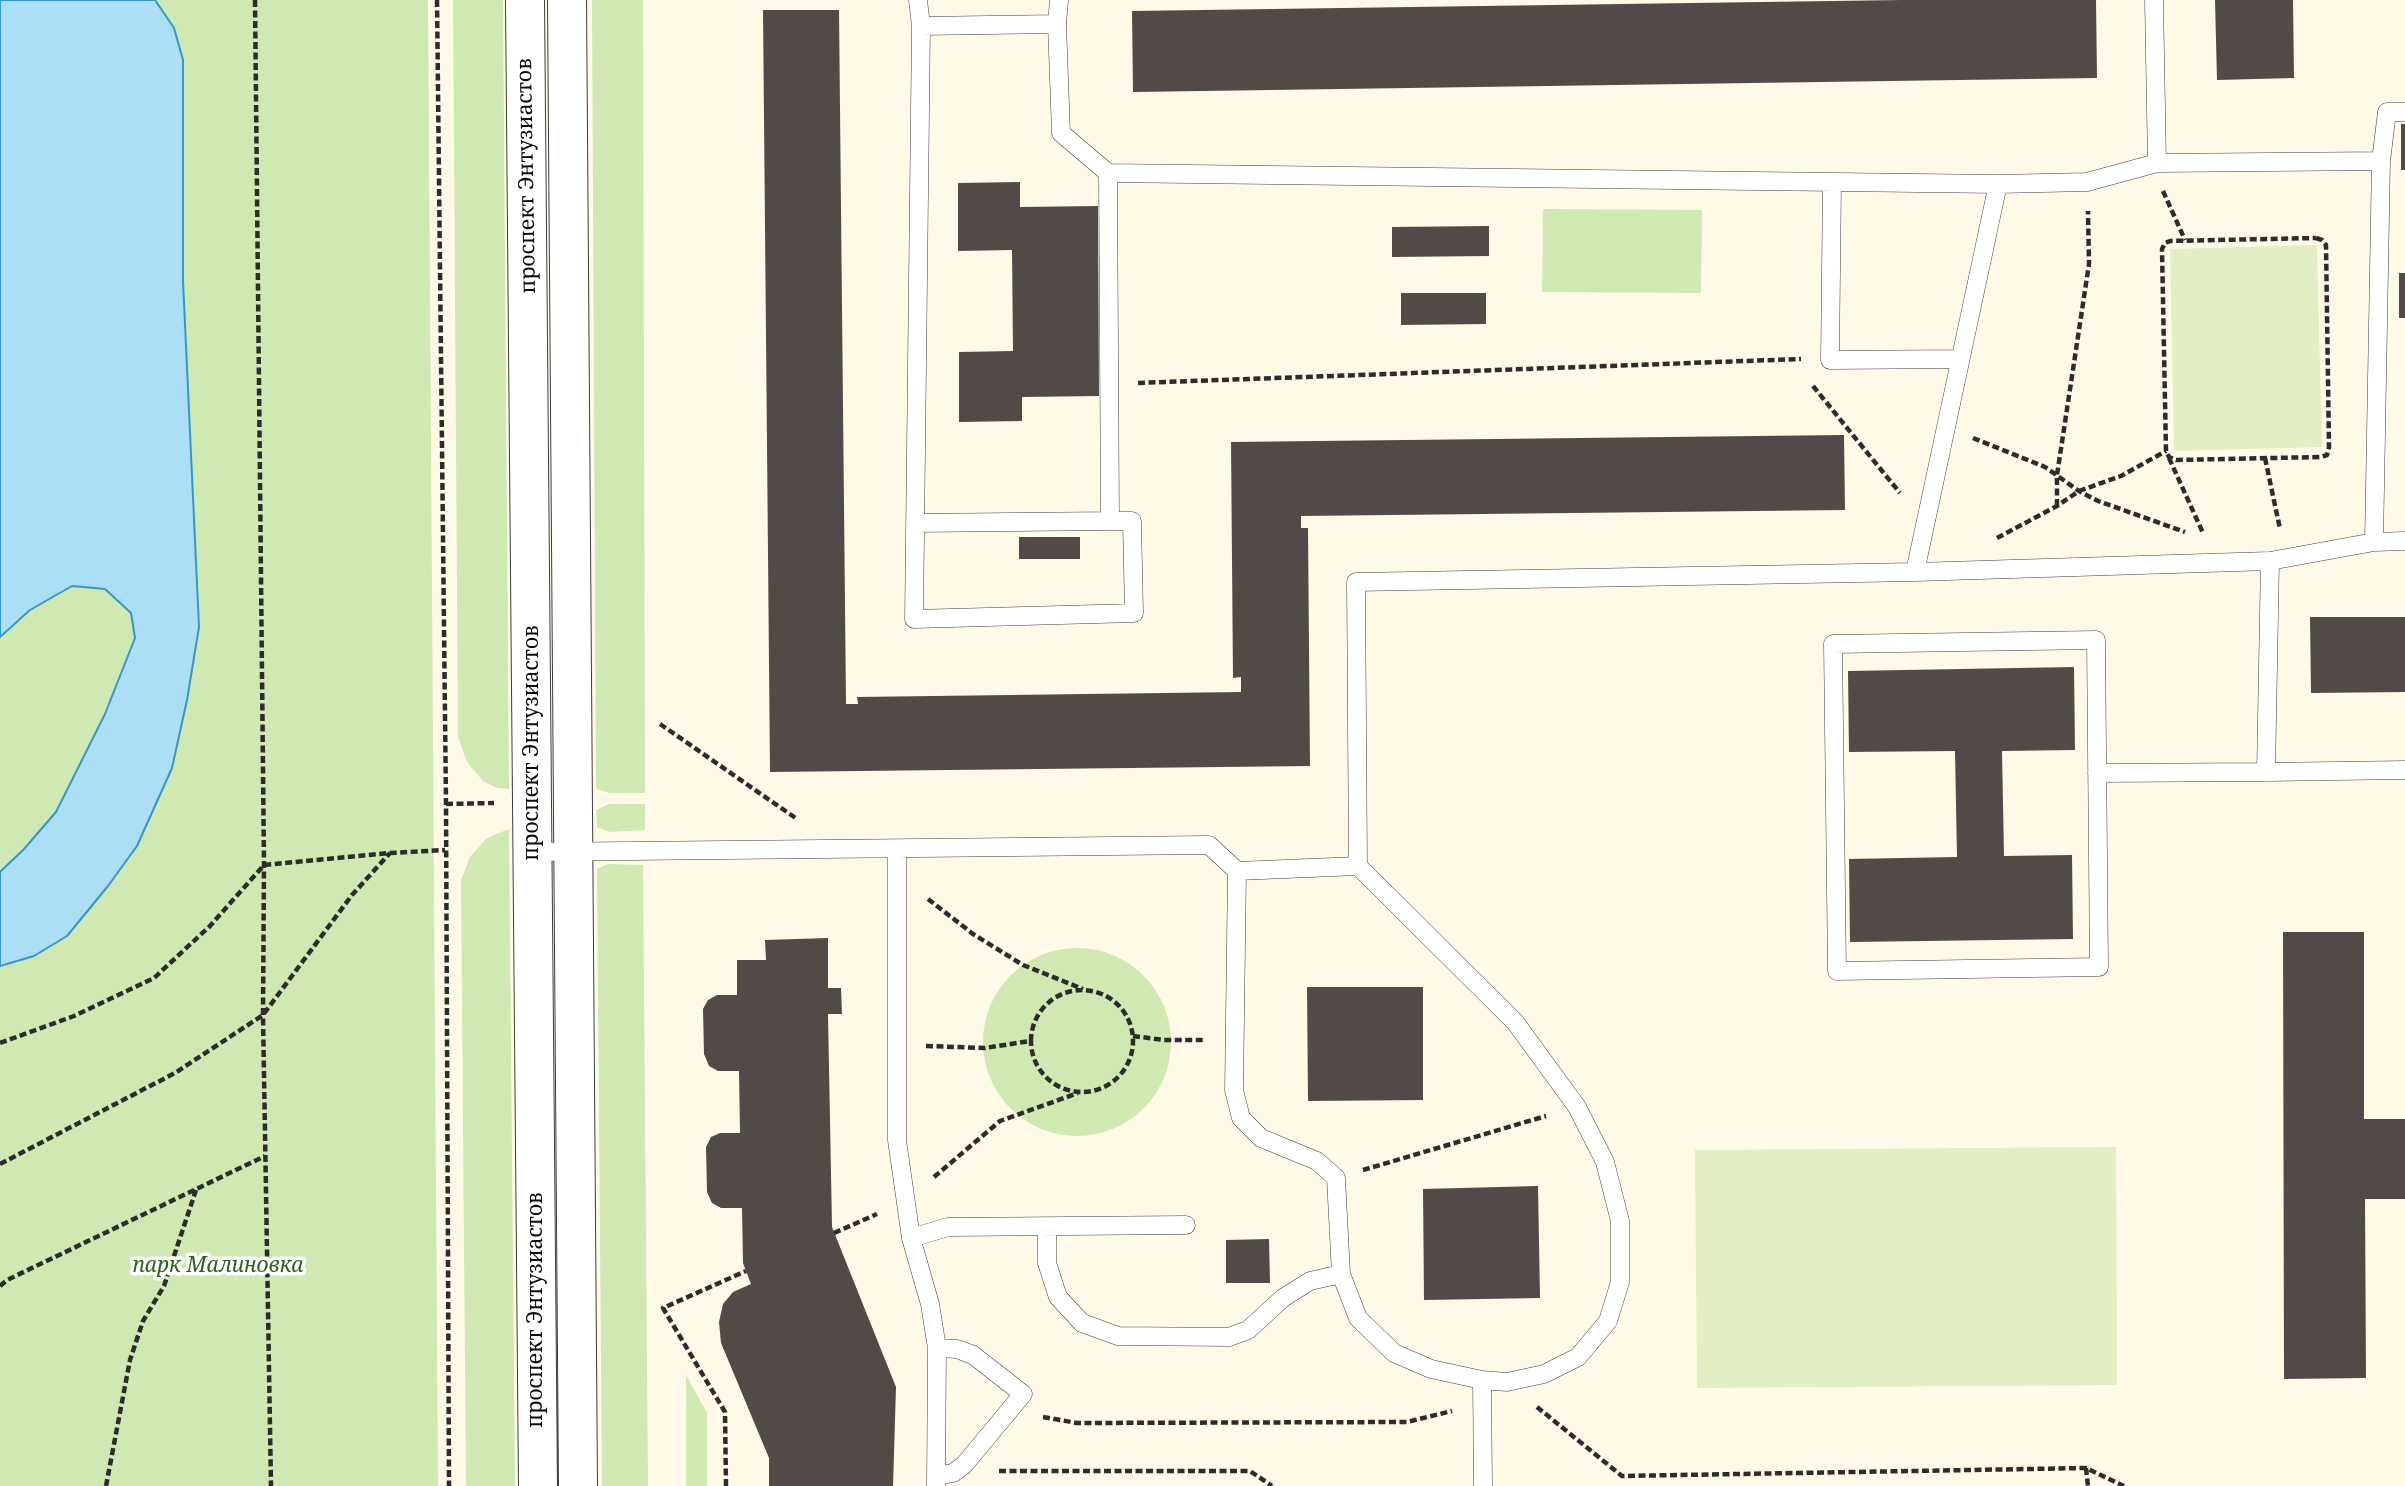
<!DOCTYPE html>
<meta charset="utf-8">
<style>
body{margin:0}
canvas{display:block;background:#fff9e7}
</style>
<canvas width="2405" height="1486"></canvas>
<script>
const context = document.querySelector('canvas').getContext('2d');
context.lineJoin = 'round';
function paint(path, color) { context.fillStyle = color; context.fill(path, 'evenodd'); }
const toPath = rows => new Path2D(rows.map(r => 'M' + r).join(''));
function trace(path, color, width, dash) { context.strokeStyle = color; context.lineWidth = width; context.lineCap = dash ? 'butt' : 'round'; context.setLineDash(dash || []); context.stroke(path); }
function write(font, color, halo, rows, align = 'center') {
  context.font = font + ' "Noto Serif",serif'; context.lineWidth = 7; context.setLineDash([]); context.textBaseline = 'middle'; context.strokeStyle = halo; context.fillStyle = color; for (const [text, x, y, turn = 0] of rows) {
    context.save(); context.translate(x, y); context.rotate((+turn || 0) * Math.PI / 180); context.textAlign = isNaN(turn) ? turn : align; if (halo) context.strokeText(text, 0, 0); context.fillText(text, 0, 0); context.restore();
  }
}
paint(toPath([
 [0,0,428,0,438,1486,0,1486],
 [453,0,503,0,509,789,497,788,483,781,467,762,458,737],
 [592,0,643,0,645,793,609,793,596,789],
 [1543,209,1702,210,1701,293,1542,292],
 [609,804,645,804,645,830,610,832,597,827,596,810],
 [509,829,515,1486,466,1486,461,880,470,857,487,838],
 [608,864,643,865,648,1486,602,1486,597,869],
 '983 1042a94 94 0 1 1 188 0a94 94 0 1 1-188 0Z',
 [686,1375,707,1413,707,1486,686,1486]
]), '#d0e8b2');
paint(toPath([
 [2317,245,2322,447,2174,451,2170,249],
 [2116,1147,2117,1385,1697,1388,1695,1150]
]), '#e2efc4');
const water = toPath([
 [0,0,155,0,174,28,183,60,183,281,199,627,187,700,172,768,137,846,108,886,67,936,34,956,0,966,0,872,24,849,56,812,105,714,135,638,131,613,105,589,72,586,30,610,0,637,0,0]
]);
paint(water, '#acdef6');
trace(water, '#3397cc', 2);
paint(toPath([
 [1902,0,2096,0,2097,78,1133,92,1132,11],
 [2215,0,2293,0,2294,78,2217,80],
 [763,10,839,10,846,704,858,704,857,697,1241,692,1241,677,1233,678,1231,442,1844,435,1845,510,1301,516,1301,528,1308,528,1310,766,770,772],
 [2401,124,2405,124,2405,170,2401,170],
 [1020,182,1020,207,1098,206,1099,396,1022,397,1022,421,959,422,959,352,1013,351,1012,250,958,251,958,183],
 [1489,226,1489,256,1392,257,1392,227],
 [2399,273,2405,273,2405,318,2399,318],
 [1401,293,1486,293,1486,324,1401,325],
 [1019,537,1080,537,1080,559,1019,559],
 [2310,617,2405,617,2405,692,2311,693],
 [2074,667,2075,750,2002,751,2004,856,2072,855,2073,939,1850,942,1849,859,1957,857,1955,751,1849,752,1848,671],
 [2283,932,2364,932,2364,1119,2405,1119,2405,1199,2365,1199,2366,1378,2284,1379],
 [828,938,828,988,841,988,842,1014,828,1014,832,1227,896,1387,893,1486,769,1486,769,1458,721,1343,719,1322,723,1304,733,1292,751,1284,743,1263,742,1208,721,1208,712,1203,707,1192,706,1147,711,1137,720,1133,740,1133,739,1071,718,1071,709,1066,704,1054,703,1009,708,1000,717,995,737,995,737,960,766,960,765,940],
 [1307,987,1423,987,1423,1100,1308,1101],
 [1538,1186,1540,1298,1424,1300,1423,1189],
 [1269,1239,1270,1283,1226,1283,1226,1240]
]), '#524a46');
const service = toPath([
 [918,0,921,26,1057,24,1061,133,1108,173,1998,184],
 [1057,24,1059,0],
 [921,26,914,619,1134,613,1132,521,1110,521,1108,173],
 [2405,112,2387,112,2381,161,2374,542,2405,541],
 [2157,163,2381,161],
 [1832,182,1830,360,1960,359],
 [915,523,1110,521],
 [2374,542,2270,561,2266,772,2405,770],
 [1915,572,1998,184,2087,182,2157,163,2154,0],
 [2096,640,2099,967,1837,971,1833,644,2096,640],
 [2097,773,2266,772],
 [897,849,897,1140,911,1238,930,1304,937,1348,936,1486],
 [533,852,1209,845,1237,871,1358,866],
 [1237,871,1234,1090,1241,1118,1261,1138,1317,1161,1336,1178,1341,1274,1358,1318,1394,1353,1431,1369,1482,1380],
 [1047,1227,1047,1263,1058,1297,1082,1323,1118,1336,1229,1337,1248,1330,1283,1298,1310,1281,1341,1274],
 [911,1238,948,1227,1186,1225],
 [936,1476,953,1473,964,1465,1023,1394,973,1355,957,1349,937,1348],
 [1483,1486,1482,1380,1507,1382,1544,1374,1578,1357,1608,1321,1620,1282,1620,1221,1605,1162,1577,1107,1515,1022,1358,866,1356,582,1915,572,2270,561]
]);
const tertiary = toPath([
 [525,0,538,1486],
 [567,0,578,1486]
]);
trace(service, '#3d3d3d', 19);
trace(tertiary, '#3d3d3d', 40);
trace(toPath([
 [255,0,264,865,263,1015,271,1486],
 [437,0,446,804,449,1486],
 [2163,191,2185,240],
 [2316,238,2322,240,2326,245,2329,447,2327,455,2321,457,2176,460,2169,457,2166,451,2162,249,2165,243,2170,241,2316,238],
 [1138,383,1801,359],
 [1813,386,1900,493],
 [1973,438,2045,467,2079,491,2098,501,2185,532],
 [2169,458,2203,533],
 [2265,458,2280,529],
 [2057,506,2057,475,2089,264,2088,211],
 [1997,538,2057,506,2079,491,2121,476,2166,451],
 [660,724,797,819],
 [446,804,494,803],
 [928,899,973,934,1023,965,1083,989],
 '1031 1041a51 51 0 1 1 102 0a51 51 0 1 1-102 0Z',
 [1133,1036,1164,1040,1206,1040],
 [0,1043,74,1016,154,978,210,926,264,865,390,853,445,850],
 [926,1046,985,1048,1030,1041],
 [0,1164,175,1073,263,1015,352,895,390,853],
 [1363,1170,1546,1116],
 [934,1177,1000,1121,1078,1093],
 [834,1233,877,1214],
 [0,1286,7,1280,265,1156],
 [1537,1407,1622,1476,2086,1468,2124,1486],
 [1043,1417,1077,1423,1407,1422,1452,1411],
 [2086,1468,2088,1486],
 [999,1471,1250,1471,1272,1486],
 [106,1486,130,1360,143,1321,164,1286,196,1190],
 [726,1486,725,1412,663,1308,746,1271]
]), '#2c2c2c', 4.5, [7, 3.5]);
trace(service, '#fff', 18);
trace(tertiary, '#fff', 38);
write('21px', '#0a0a0a', '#fff', [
 ["проспект Энтузиастов",527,176,-91],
 ["проспект Энтузиастов",532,743,-90],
 ["проспект Энтузиастов",536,1310,-90]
]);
write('italic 21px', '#2d601c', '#fff', [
 ["парк Малиновка",218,1266]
]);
</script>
